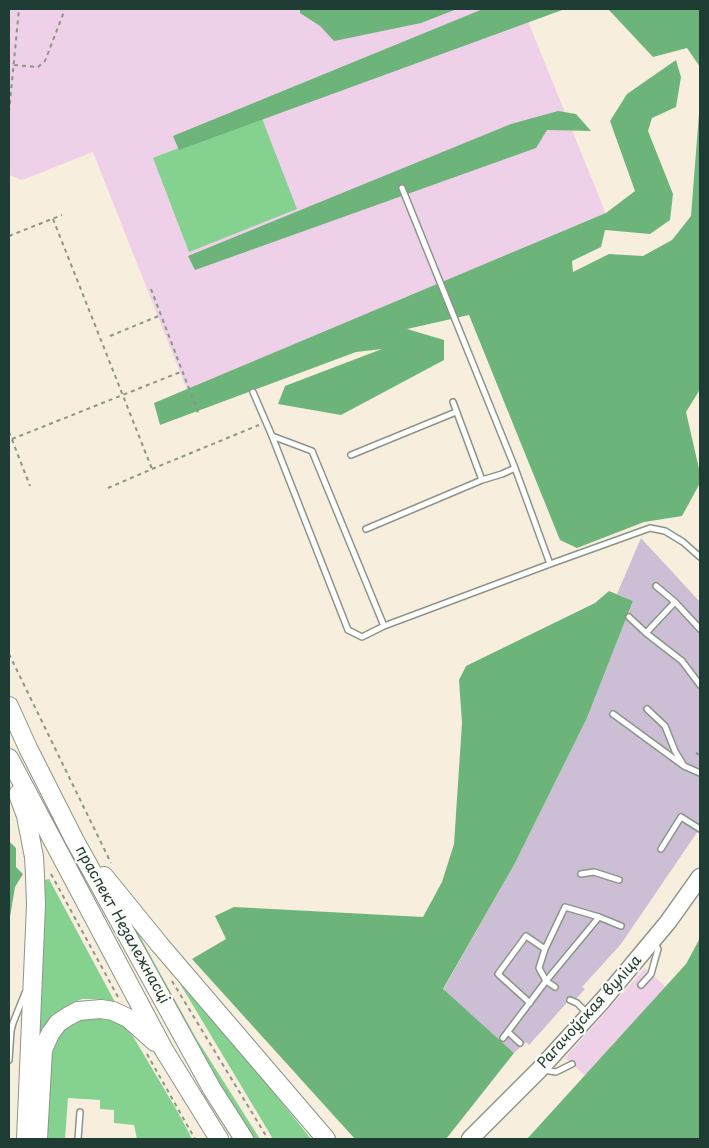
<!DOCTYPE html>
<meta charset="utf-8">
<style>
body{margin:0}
#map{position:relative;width:709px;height:1148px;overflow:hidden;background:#f7eedd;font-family:"Playpen Sans",sans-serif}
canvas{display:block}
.frame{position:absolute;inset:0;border:10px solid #1f3d34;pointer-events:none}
</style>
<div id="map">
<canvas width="709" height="1148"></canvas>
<div class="frame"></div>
</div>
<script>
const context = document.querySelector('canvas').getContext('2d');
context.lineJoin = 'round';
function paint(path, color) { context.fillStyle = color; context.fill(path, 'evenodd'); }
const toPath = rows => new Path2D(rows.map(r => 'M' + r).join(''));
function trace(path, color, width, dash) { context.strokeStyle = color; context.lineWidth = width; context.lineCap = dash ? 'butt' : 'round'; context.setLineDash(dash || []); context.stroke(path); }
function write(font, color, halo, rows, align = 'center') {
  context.font = font + ' "Playpen Sans",sans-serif'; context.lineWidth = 4.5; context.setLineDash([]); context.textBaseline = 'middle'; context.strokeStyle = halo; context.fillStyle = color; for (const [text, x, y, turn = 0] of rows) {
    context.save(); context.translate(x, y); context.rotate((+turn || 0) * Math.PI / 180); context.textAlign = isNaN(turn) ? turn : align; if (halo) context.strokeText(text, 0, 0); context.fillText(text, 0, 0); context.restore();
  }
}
paint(toPath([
 [9,9,523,9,606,214,187,390,93,152,22,180,9,175],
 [645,968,668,989,588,1078,565,1058]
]), '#eed0e8');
paint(toPath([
 [641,538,700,602,700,828,621,944,582,987,585,989,575,1000,572,997,529,1045,526,1042,514,1053,443,990,514,865,587,718,633,601,617,594]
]), '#ccbed4');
paint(toPath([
 [261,116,297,209,189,252,153,158],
 [49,879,116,1004,107,1000,95,999,82,999,72,1003,62,1010,37,1049,45,880],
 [125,916,137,925,138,932,144,944,196,1038,260,1139,255,1139,237,1113,194,1040],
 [161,952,311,1139,273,1139],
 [89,1017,100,1017,113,1020,125,1027,134,1038,179,1114,192,1139,137,1139,134,1125,114,1123,114,1110,100,1109,100,1100,68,1098,65,1139,46,1139,51,1060,54,1047,61,1035,68,1026,76,1021]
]), '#85d290');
paint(toPath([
 [300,9,457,9,421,23,334,41,320,26,300,13],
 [483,9,565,9,179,150,173,136],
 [608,9,700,9,700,67,687,48,653,57],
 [676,60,681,77,676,107,652,118,648,131,673,194,670,220,650,234,605,230,601,247,572,261,573,272,609,254,643,256,672,240,691,216,700,101,700,368,699,391,686,412,700,473,700,483,682,516,644,522,577,548,560,540,469,315,407,329,444,340,444,360,341,415,278,404,285,386,382,349,356,352,160,425,154,403,606,213,635,191,610,121,627,94],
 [558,111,576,114,591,131,547,130,536,148,195,270,188,256,511,124],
 [609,591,633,601,587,718,514,865,443,989,514,1053,446,1139,355,1139,192,959,226,939,215,916,234,907,423,917,442,882,454,844,462,723,459,680,466,666,595,603],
 [9,841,16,848,16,867,23,874,15,887,10,917,9,916],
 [700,938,700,1139,527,1139,686,964]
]), '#6cb47a');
const service = toPath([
 [402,188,515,468,550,564],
 [253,392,272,436,348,630,362,637,384,626,550,564,650,528,665,531,683,542,700,557],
 [453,402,482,480],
 [272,436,312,451,384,626],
 [351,455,456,412],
 [366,529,482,480,502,474,515,468],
 [656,586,675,602],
 [629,617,646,633,682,661,700,685],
 [646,633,675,602,700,629],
 [647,709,665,726,675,751,684,766,700,773],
 [613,714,684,766],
 [661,849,681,817,700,829],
 [581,874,594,872,619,880],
 [641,985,651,974,658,949,655,943],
 [555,987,546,981,539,968,545,949,565,907,599,917,621,926],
 [570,1000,577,1003,587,1013],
 [530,1003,498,974,526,936,545,949],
 [508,1032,520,1043],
 [503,1038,546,981,599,917],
 [9,1060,11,1031,13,1023,25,993],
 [544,1070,556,1072,572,1064],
 [78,1139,80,1112]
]);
const primary = toPath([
 [470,1139,539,1070,603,1000,668,922,700,877]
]);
const trunk = toPath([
 [9,706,28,748,74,839,212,1089,244,1139],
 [9,758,164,1050,219,1139],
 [18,794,26,816,34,857,35,875,36,905,26,1139],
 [104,876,160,945,326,1139],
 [38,1139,43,1050,50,1034,58,1023,67,1017,78,1011,101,1009,113,1011,128,1018,155,1042]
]);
trace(service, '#8b9688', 8);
trace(primary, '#8b9688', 19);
trace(trunk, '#8b9688', 20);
trace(toPath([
 [14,65,38,67,45,61,65,9],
 [9,112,19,9],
 [53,219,152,469],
 [9,236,62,215],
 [151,289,199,415],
 [110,336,161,315],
 [9,432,30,486],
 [12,439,183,371],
 [108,488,152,469,259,425],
 [9,654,111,863],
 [696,753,700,755],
 [51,874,118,997],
 [172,981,268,1139],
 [147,1054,195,1139]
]), '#8b9688', 2, [4, 4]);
trace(service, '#fff', 5);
trace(primary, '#fff', 16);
trace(trunk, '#fff', 18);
write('15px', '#1f3d34', '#fdfcf7', [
 ["праспект Незалежнасці",122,925,61],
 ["Рагачоўская вуліца",590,1012,-48]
]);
</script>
